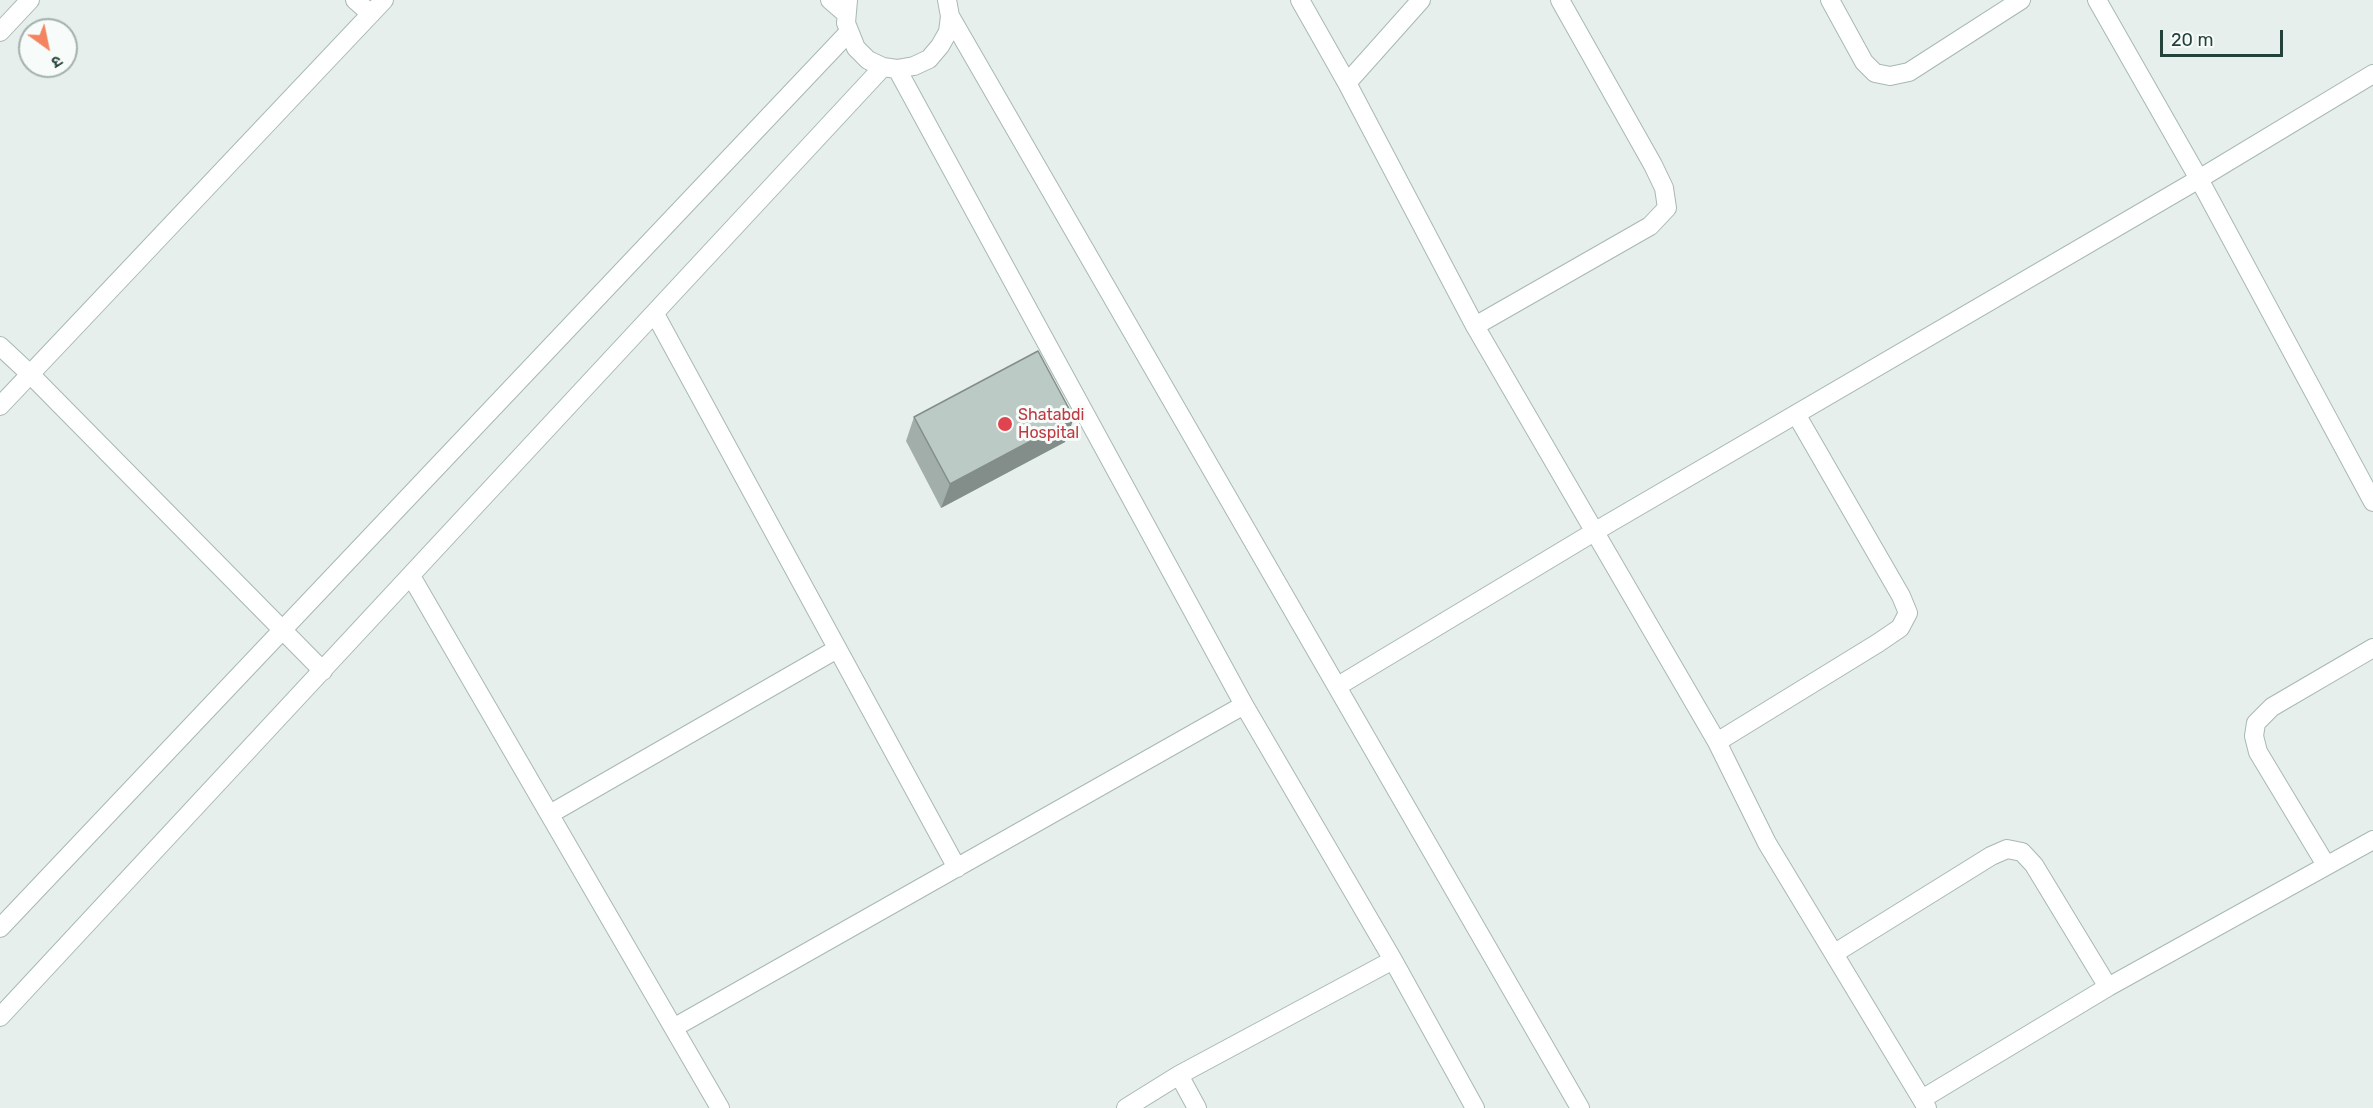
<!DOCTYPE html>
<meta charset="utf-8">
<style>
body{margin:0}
#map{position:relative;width:2373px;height:1108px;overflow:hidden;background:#e6efeb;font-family:Rubik,"Noto Sans Devanagari",sans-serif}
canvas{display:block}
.north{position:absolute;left:18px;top:18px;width:60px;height:60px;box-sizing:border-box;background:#f7fbf9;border:2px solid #a3b1ad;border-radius:50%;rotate:147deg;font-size:16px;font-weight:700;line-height:24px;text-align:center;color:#24423a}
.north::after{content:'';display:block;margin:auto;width:21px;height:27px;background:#f4845f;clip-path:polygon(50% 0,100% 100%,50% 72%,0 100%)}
.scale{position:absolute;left:2160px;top:30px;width:123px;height:27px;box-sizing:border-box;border:3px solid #24423a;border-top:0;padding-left:8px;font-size:18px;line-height:21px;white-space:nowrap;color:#24423a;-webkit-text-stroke:4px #f7fbf9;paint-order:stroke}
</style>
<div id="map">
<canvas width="2373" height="1108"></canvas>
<div class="north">उ</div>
<div class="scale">20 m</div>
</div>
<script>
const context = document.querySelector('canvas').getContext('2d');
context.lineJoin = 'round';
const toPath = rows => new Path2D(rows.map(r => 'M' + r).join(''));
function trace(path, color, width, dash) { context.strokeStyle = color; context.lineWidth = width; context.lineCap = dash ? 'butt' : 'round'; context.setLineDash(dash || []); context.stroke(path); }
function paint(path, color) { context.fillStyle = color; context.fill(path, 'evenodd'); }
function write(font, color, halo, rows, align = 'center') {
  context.font = font + ' Rubik,sans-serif'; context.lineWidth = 6; context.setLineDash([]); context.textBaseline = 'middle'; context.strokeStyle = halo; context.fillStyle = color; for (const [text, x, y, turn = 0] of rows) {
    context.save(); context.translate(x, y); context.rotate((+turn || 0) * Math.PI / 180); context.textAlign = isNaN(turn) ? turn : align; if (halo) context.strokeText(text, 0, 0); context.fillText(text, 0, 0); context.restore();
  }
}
const minor = toPath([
 [355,0,371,14],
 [830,0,845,13],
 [848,0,846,23,856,48,868,60,883,67,897,69,914,66,929,59,940,46,948,32,950,16,947,0],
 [1300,0,1347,83,1475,326,1717,742,1767,843,1927,1108],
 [1830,0,1864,62,1875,73,1890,76,1909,72,2021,0],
 [2097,0,2199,179,2373,502],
 [950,16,1580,1108],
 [0,32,30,0],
 [897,69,1244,705,1393,960,1475,1108],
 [1347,83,1421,0],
 [655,314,957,868],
 [1475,326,1650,226,1667,208,1664,188,1653,165,1560,0],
 [0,346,30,374,323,671],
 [0,406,384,0],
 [411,576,720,1108],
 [1338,686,1594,532,2199,179,2373,74],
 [1717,742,1878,643,1900,628,1908,613,1901,596,1796,414],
 [550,814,837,649],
 [2326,865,2258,752,2254,736,2256,723,2272,707,2373,648],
 [0,928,848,33],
 [1835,953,1991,856,2007,849,2022,852,2034,865,2108,987],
 [0,1017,883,67],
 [675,1027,1244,705],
 [1179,1075,1197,1108],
 [1922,1099,2108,987,2373,840],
 [1126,1108,1179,1075,1393,960]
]);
trace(minor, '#a8b8b2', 20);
trace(minor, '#fff', 18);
paint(toPath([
 [914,417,1065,442,941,508,906,441]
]), '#a1aea9');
paint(toPath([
 [1074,418,1065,442,941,508,950,484]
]), '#838d89');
const building = toPath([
 [1038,351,1074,418,950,484,914,417,1038,351]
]);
paint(building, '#bbcac4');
trace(building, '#838d89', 1.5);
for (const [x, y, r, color] of [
 [1005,424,8,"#e0444e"]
]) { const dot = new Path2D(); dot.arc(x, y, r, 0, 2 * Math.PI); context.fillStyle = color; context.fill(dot); trace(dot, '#f7fbf9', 2); }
write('16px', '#be3a42', '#f7fbf9', [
 ["Shatabdi",1018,415],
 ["Hospital",1018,433]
], 'left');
</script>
